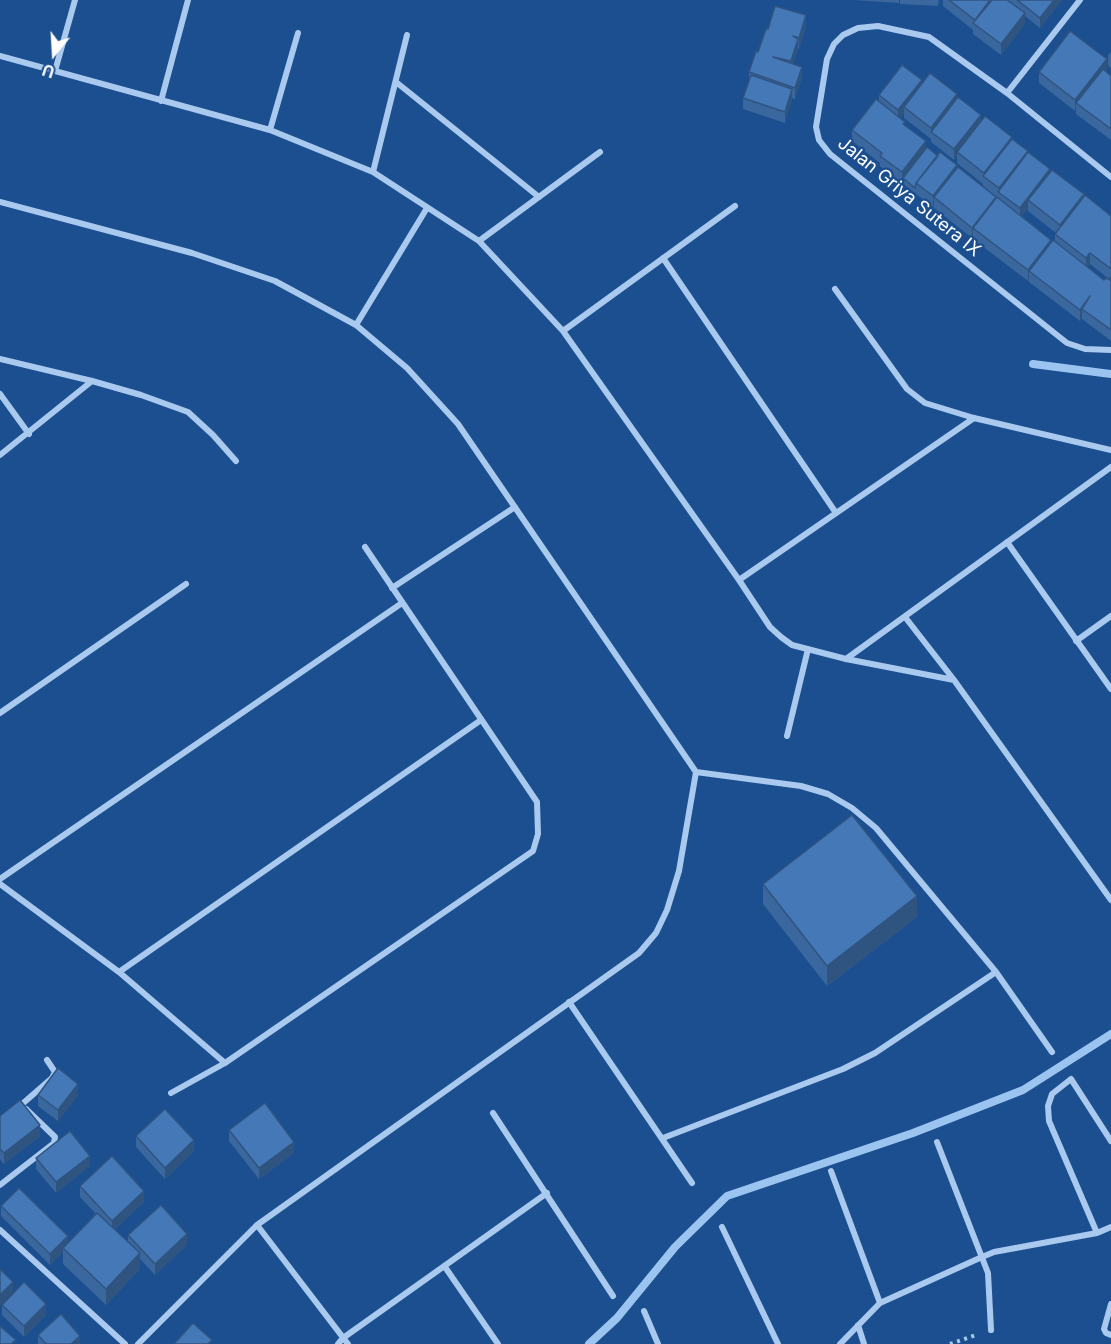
<!DOCTYPE html>
<style>
body{margin:0}
#map{position:relative;width:1111px;height:1344px;overflow:hidden;background:#1b4f8f;font-family:Inter,sans-serif}
canvas{display:block}
.north{position:absolute;left:24px;top:24px;width:60px;height:60px;-webkit-text-stroke:4px #1b4f8f;paint-order:stroke;rotate:198deg;font-size:16px;font-weight:700;line-height:24px;text-align:center;color:#fff}
.north::after{content:'';display:block;margin:auto;width:21px;height:27px;background:#fff;clip-path:polygon(50% 0,100% 100%,50% 72%,0 100%)}
</style>
<div id="map">
<canvas width="1111" height="1344"></canvas>
<div class="north">U</div>
</div>
<script>
const context = document.querySelector('canvas').getContext('2d');
context.lineJoin = 'round';
const toPath = rows => new Path2D(rows.map(r => 'M' + r).join(''));
function trace(path, color, width, dash) { context.strokeStyle = color; context.lineWidth = width; context.lineCap = dash ? 'butt' : 'round'; context.setLineDash(dash || []); context.stroke(path); }
function paint(path, color) { context.fillStyle = color; context.fill(path, 'evenodd'); }
function write(font, color, halo, rows, align = 'center') {
  context.font = font + ' Inter,sans-serif'; context.lineWidth = 4.5; context.setLineDash([]); context.textBaseline = 'middle'; context.strokeStyle = halo; context.fillStyle = color; for (const [text, x, y, turn = 0] of rows) {
    context.save(); context.translate(x, y); context.rotate((+turn || 0) * Math.PI / 180); context.textAlign = isNaN(turn) ? turn : align; if (halo) context.strokeText(text, 0, 0); context.fillText(text, 0, 0); context.restore();
  }
}
trace(toPath([
 [1033,364,1111,374],
 [589,1344,617,1318,675,1247,727,1196,913,1133,1023,1090,1111,1034]
]), '#9cc4f0', 8);
trace(toPath([
 [950,1344,976,1335]
]), '#a9c9ee', 4, [3, 4.5]);
trace(toPath([
 [0,56,270,130,373,172,479,241,563,331,739,580,770,627,781,637,792,645,846,659,954,680],
 [55,71,75,0],
 [396,82,539,197],
 [1007,93,1080,0],
 [161,101,188,0],
 [270,130,298,33],
 [373,172,407,35],
 [1111,177,1007,93,929,37,878,26,858,28,843,35,834,44,827,59,816,127,819,140,830,154,1067,343,1085,349,1111,350],
 [0,202,192,253,275,281,356,325,407,368,458,424,696,772,679,871,667,910,656,933,639,953,257,1225,138,1344],
 [479,241,600,152],
 [663,258,836,513],
 [835,289,907,389,925,403,974,418,1111,450],
 [356,325,427,208],
 [563,331,735,206],
 [0,359,92,381,141,395,188,412,213,435,236,461],
 [0,394,29,434],
 [0,455,92,381],
 [1007,542,1111,689],
 [739,580,974,418],
 [392,588,515,507],
 [905,617,954,680,1111,900],
 [1076,641,1111,616],
 [846,659,1111,467],
 [0,713,186,584],
 [787,736,808,649],
 [696,772,801,786,828,794,852,808,876,828,996,972,1052,1052],
 [0,879,402,603],
 [0,884,119,972,225,1063],
 [119,972,481,720],
 [569,1002,692,1183],
 [171,1093,225,1063,533,851,538,834,537,802,365,547],
 [21,1105,52,1078,55,1072,47,1060],
 [493,1113,613,1296],
 [663,1138,843,1069,875,1053,996,972],
 [937,1142,988,1273,991,1330],
 [831,1171,880,1303],
 [0,1185,54,1143,55,1137,26,1109],
 [257,1225,348,1344],
 [722,1227,778,1344],
 [0,1230,125,1344],
 [1097,1233,1049,1121,1048,1106,1052,1094,1071,1079,1111,1141],
 [445,1267,498,1344],
 [1111,1304,1104,1329,1106,1333,1111,1335],
 [644,1311,658,1344],
 [858,1325,864,1344],
 [338,1344,343,1338,547,1193],
 [840,1344,880,1303,982,1257,994,1252,1097,1233,1111,1227]
]), '#a9c9ee', 6);
paint(toPath([
 [853,0,899,0,899,3],
 [900,0,939,0,938,6,900,4],
 [943,0,1062,0,1040,28,1025,16,1025,24,1001,55,973,34,973,30,943,6],
 [806,26,799,49,798,48,793,64,802,77,795,99,792,98,785,123,743,109,743,98,749,81,749,72,768,29],
 [1111,52,1111,68,1108,66,1108,55],
 [1107,70,1106,71,1111,76,1111,140,1076,114,1076,109,1075,111,1039,83,1039,72],
 [922,84,957,98,981,121,1012,139,1028,154,1050,172,1111,216,1111,341,1082,319,1082,317,1080,321,1029,282,1029,279,1028,281,973,239,973,236,972,238,934,208,934,206,933,207,916,194,916,192,915,193,903,184,903,181,902,183,880,166,880,163,852,141,852,130,879,101,879,95],
 [904,114,904,118,931,139,931,142,954,160,957,156,957,163,983,184,983,186,998,198,996,199,957,168,926,149,905,126,900,118],
 [1028,208,1028,211,1056,233,1055,234,1055,242,1051,242,1022,216],
 [1090,264,1109,279,1109,280,1104,280,1087,267],
 [763,884,917,917,827,986,763,904],
 [38,1095,78,1095,58,1121,38,1106],
 [0,1116,40,1136,4,1164,0,1159],
 [229,1130,294,1153,259,1179,229,1141],
 [136,1136,194,1151,165,1179,136,1147],
 [36,1158,90,1166,56,1193,36,1169],
 [80,1186,144,1202,115,1229,128,1242,128,1235,187,1245,155,1275,140,1259,140,1269,106,1305,63,1264,63,1252,50,1265,1,1216,1,1206,68,1243,96,1214,80,1197],
 [2,1305,46,1315,24,1337,2,1315],
 [38,1335,80,1344,38,1344]
]), '#3a679d');
paint(toPath([
 [1054,0,1062,0,1040,28,1040,18],
 [1025,13,1025,24,1001,55,1001,44],
 [806,15,806,26,799,49,799,38],
 [798,39,798,50,791,72,791,61],
 [1107,59,1107,70,1079,105,1076,103,1076,109,1075,111,1075,100],
 [802,67,802,77,795,99,795,88],
 [922,80,922,90,904,107,904,114,898,121,898,110],
 [792,89,792,100,785,123,785,112],
 [957,94,957,105,931,132,931,139,931,128],
 [981,115,981,126,957,152,957,156,954,160,954,149],
 [1012,137,1012,147,984,176,984,173],
 [926,141,926,152,903,178,903,181,902,183,902,172],
 [1028,151,1028,162,999,193,999,188],
 [957,165,957,176,934,197,934,206,933,207,933,196],
 [1050,169,1050,180,1028,200,1028,208,1020,219,1020,208],
 [1084,194,1084,205,1060,236,1060,225],
 [996,197,996,207,973,228,973,236,972,238,972,228],
 [1051,240,1051,251,1029,271,1029,279,1028,281,1028,270],
 [1090,253,1090,264,1086,269,1086,258],
 [1090,296,1082,309,1082,317,1080,321,1080,310],
 [917,896,917,917,827,986,827,966],
 [78,1084,78,1095,58,1121,58,1110],
 [40,1125,40,1136,4,1164,4,1153],
 [194,1140,194,1151,165,1179,165,1168],
 [294,1142,294,1153,259,1179,259,1168],
 [90,1156,90,1166,56,1193,56,1182],
 [144,1191,144,1202,112,1232,112,1221],
 [187,1234,187,1245,155,1275,155,1264],
 [68,1236,68,1247,63,1248,63,1252,50,1265,50,1254],
 [140,1253,140,1269,106,1305,106,1289],
 [13,1282,13,1292,0,1306,0,1295],
 [46,1304,46,1315,24,1337,24,1326],
 [80,1336,80,1344,71,1344]
]), '#305480');
const building = toPath([
 [949,0,990,0,975,20,949,0],
 [992,0,1007,0,1025,13,1001,44,973,23,992,0],
 [1017,0,1054,0,1040,18,1017,0],
 [775,6,806,15,799,38,793,36,798,39,791,61,773,57,802,67,795,88,749,72,756,51,758,52,766,29,768,29,775,6],
 [1070,31,1107,59,1075,100,1039,72,1070,31],
 [902,65,922,80,898,110,879,95,902,65],
 [1103,69,1111,76,1111,129,1076,103,1103,69],
 [930,73,957,94,931,128,904,107,930,73],
 [751,75,792,89,785,112,743,98,751,75],
 [958,97,981,115,954,149,931,132,958,97],
 [876,99,905,122,903,124,926,141,902,172,880,156,882,153,852,130,876,99],
 [985,116,1012,137,984,173,957,152,985,116],
 [1012,139,1028,151,999,188,983,176,1012,139],
 [927,147,938,156,916,183,915,188,903,178,927,147],
 [940,152,957,165,933,196,916,183,940,152],
 [1028,152,1050,169,1020,208,998,192,1028,152],
 [958,167,996,197,972,228,934,197,958,167],
 [1052,170,1084,194,1060,225,1028,200,1052,170],
 [1085,195,1111,216,1111,269,1090,253,1086,258,1055,234,1085,195],
 [997,197,1051,240,1028,270,973,228,997,197],
 [1053,240,1104,280,1106,278,1109,280,1111,276,1111,330,1082,309,1090,296,1080,310,1029,271,1053,240],
 [852,815,917,896,827,966,763,884,852,815],
 [58,1068,78,1084,58,1110,38,1095,58,1068],
 [20,1100,40,1125,4,1153,0,1149,0,1116,20,1100],
 [265,1103,294,1142,259,1168,229,1130,265,1103],
 [165,1109,194,1140,165,1168,136,1136,165,1109],
 [70,1131,90,1156,56,1182,36,1158,70,1131],
 [112,1156,144,1191,112,1221,80,1186,112,1156],
 [19,1188,68,1236,50,1254,1,1206,19,1188],
 [161,1205,187,1234,155,1264,128,1235,161,1205],
 [97,1213,140,1253,106,1289,63,1248,97,1213],
 [0,1269,13,1282,0,1295,0,1269],
 [24,1282,46,1304,24,1326,2,1305,24,1282],
 [61,1314,80,1336,71,1344,46,1344,38,1335,61,1314],
 [193,1323,212,1340,208,1344,174,1344,193,1323],
 [0,1326,16,1340,11,1344,0,1344,0,1326]
]);
paint(building, '#4478b7');
trace(building, '#305480', 1.5);
write('18px', '#fff', '#1b4f8f', [
 ["Jalan Griya Sutera IX",909,197,39]
]);
</script>
